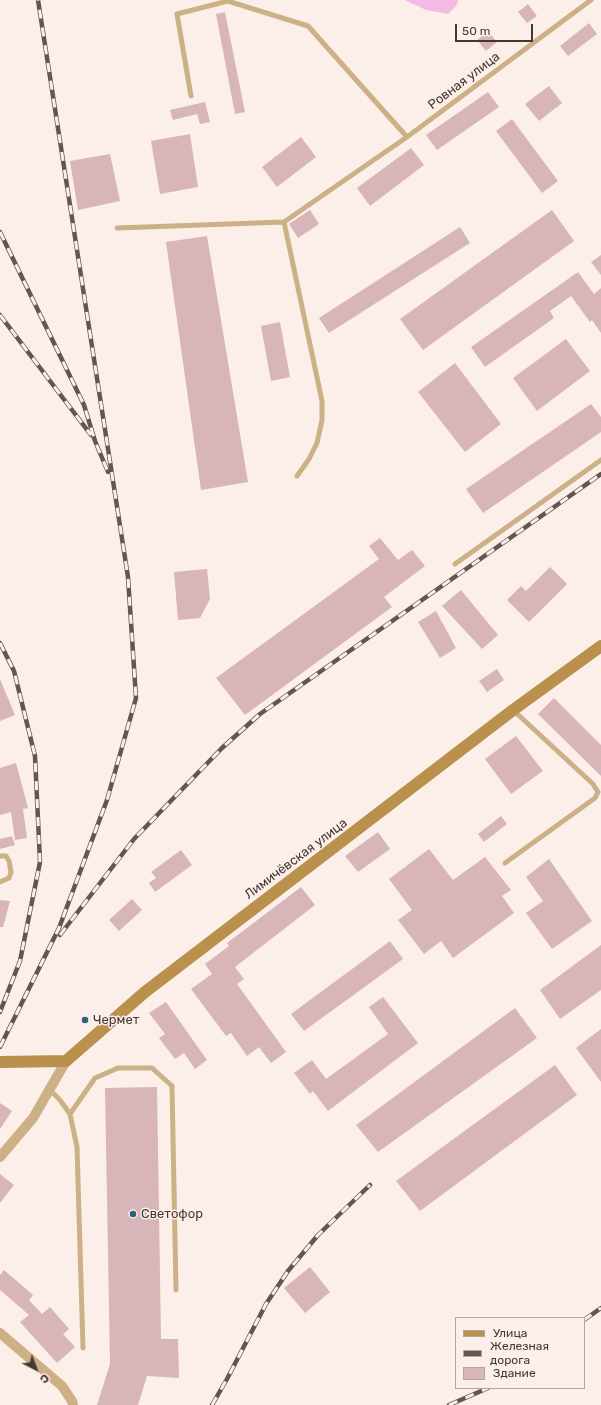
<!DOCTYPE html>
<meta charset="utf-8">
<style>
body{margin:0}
#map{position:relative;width:601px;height:1405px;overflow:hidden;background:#fcefea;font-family:Rubik,sans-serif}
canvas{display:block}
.legend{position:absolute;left:455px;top:1317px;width:130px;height:72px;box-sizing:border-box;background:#fcefea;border:1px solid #b3a6a1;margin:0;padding:5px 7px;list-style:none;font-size:12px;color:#453833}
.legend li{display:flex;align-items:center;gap:8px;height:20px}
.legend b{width:20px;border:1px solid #b3a6a1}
.north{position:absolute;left:16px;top:1349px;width:40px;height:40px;-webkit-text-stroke:3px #fcefea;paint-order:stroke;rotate:138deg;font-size:11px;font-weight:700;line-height:16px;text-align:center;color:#453833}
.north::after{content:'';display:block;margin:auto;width:14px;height:18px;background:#453833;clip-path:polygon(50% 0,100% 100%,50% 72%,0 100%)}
.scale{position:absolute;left:455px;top:24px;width:78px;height:18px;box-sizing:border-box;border:2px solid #453833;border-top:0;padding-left:5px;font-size:12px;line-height:14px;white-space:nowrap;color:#453833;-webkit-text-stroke:3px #fcefea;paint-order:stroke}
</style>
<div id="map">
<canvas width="601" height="1405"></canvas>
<ul class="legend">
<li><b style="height:5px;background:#b9904c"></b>Улица</li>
<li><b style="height:5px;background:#635651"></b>Железная дорога</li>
<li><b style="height:11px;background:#d7b5b9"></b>Здание</li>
</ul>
<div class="north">С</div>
<div class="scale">50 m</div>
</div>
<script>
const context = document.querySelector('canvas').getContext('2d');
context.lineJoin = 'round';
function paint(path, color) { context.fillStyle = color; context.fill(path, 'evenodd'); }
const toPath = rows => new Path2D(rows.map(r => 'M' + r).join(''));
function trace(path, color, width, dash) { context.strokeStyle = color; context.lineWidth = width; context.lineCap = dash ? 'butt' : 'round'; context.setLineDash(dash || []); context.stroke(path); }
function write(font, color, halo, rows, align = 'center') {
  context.font = font + ' Rubik,sans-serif'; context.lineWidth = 3; context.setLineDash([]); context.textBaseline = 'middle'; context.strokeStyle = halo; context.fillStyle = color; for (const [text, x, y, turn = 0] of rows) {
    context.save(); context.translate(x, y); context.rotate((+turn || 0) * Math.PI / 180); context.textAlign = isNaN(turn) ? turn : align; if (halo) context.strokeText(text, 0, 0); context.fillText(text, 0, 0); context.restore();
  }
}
paint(toPath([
 [405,0,458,0,457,5,448,14,426,10]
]), '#f5bae3');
paint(toPath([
 [528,4,537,16,527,23,518,12],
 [225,12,245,112,235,114,216,14],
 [589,23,597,34,568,56,560,46],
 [488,31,497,42,486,51,477,40],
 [549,86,562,103,539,121,525,104],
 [488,92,499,107,437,150,426,135],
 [205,102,210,122,200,124,197,114,173,120,170,110],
 [512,119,558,181,542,193,496,131],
 [190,134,198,187,160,194,151,141],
 [301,137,316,157,277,187,262,167],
 [411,148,424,165,370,206,357,188],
 [110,154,120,201,78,210,70,161],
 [310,210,319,224,298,238,289,224],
 [552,210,574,241,423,350,400,319],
 [460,227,470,243,329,333,319,318],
 [207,236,248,482,201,490,166,242],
 [601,255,601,275,591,262],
 [578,272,594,294,601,288,601,333,592,320,590,322,571,296,550,311,554,318,485,367,471,347],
 [280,322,290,377,271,381,261,326],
 [566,339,590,371,537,411,513,378],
 [455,363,501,424,465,452,418,392],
 [591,404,601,417,601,432,483,513,466,489],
 [380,538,398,560,412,550,425,566,384,597,392,607,245,715,216,678,379,559,369,546],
 [550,567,567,584,529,622,507,600,521,586,526,591],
 [207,569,210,599,200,618,178,620,174,572],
 [461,590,498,635,482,649,442,606],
 [436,611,456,648,440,658,418,622],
 [497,669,504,680,487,692,479,681],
 [0,679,15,715,0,721],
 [554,698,601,745,601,776,538,714],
 [516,736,543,771,511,794,485,759],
 [16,763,28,808,23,809,27,838,15,840,11,812,0,815,0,768],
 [501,816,507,824,484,842,478,834],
 [378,832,390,849,358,872,345,856],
 [12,836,15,845,0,849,0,839],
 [429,849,453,880,485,857,511,890,502,896,514,913,453,958,441,941,424,954,398,920,412,910,389,879],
 [181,850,192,865,155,892,149,883,156,878,151,872],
 [549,859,592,921,552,949,526,913,543,901,526,877],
 [301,887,315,905,235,967,244,979,237,984,286,1052,271,1063,259,1047,247,1056,231,1033,226,1036,191,989,212,974,205,964,229,946,227,943],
 [132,899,142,910,119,931,109,920],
 [0,900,10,901,3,927,0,927],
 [390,941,403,959,304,1031,291,1014],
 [601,945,601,990,560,1019,540,990],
 [383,997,418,1043,328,1111,313,1091,310,1094,294,1073,312,1060,326,1079,388,1034,369,1007],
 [166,1002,207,1060,195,1069,184,1053,175,1059,159,1038,165,1034,149,1013],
 [515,1008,537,1038,378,1152,356,1125],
 [601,1029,601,1082,576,1048],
 [555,1065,577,1095,420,1211,396,1181],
 [157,1087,161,1339,178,1339,179,1378,147,1376,138,1405,97,1405,110,1364,105,1088],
 [0,1103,12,1111,0,1129],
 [0,1174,14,1185,0,1203],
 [310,1267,330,1292,305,1313,284,1288],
 [4,1270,33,1295,29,1300,42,1314,50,1307,69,1329,63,1334,75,1347,57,1363,20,1322,29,1315,0,1290,0,1275]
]), '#d7b5b9');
trace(toPath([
 [191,96,177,14,228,1,308,26,407,137],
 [284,222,322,401,322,420,317,443,309,459,297,476],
 [117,228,284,222,407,137,591,0],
 [455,564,601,460],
 [0,856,6,856,9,861,11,872,9,878,0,882],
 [505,863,595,798,598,792,593,784,513,710],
 [49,1089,60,1100,70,1114,77,1147,83,1348],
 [70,1114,95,1078,118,1068,152,1068,172,1086,176,1290]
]), '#ccb186', 5);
trace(toPath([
 [0,1157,33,1118,66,1061],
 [0,1333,62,1386,72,1401,73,1405]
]), '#ccb186', 10);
trace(toPath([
 [0,1062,66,1061,145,992,513,710,601,646]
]), '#b9904c', 12);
const rail = toPath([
 [0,232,84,405,95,441,108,472],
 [0,315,91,435],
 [0,643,14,671,35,756,40,862,20,961,0,1012],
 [60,935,134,839,222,748,260,714,601,474],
 [0,1047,59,928,107,800,136,698,128,577,38,0],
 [584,1320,601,1308],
 [212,1405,227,1379,266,1304,288,1271,318,1235,370,1185],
 [449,1405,488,1388]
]);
trace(rail, '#635651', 4.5);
trace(rail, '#fcefea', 3, [9]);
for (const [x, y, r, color] of [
 [85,1020,4,"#30607e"],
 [133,1214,4,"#30607e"]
]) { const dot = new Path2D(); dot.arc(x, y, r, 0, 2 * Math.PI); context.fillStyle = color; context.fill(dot); trace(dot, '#fcefea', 1.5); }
write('13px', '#453833', '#fcefea', [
 ["Ровная улица",464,81,-37],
 ["Лимичёвская улица",296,859,-37]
]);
write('13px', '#453833', '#fcefea', [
 ["Чермет",93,1020],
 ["Светофор",141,1214]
], 'left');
</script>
